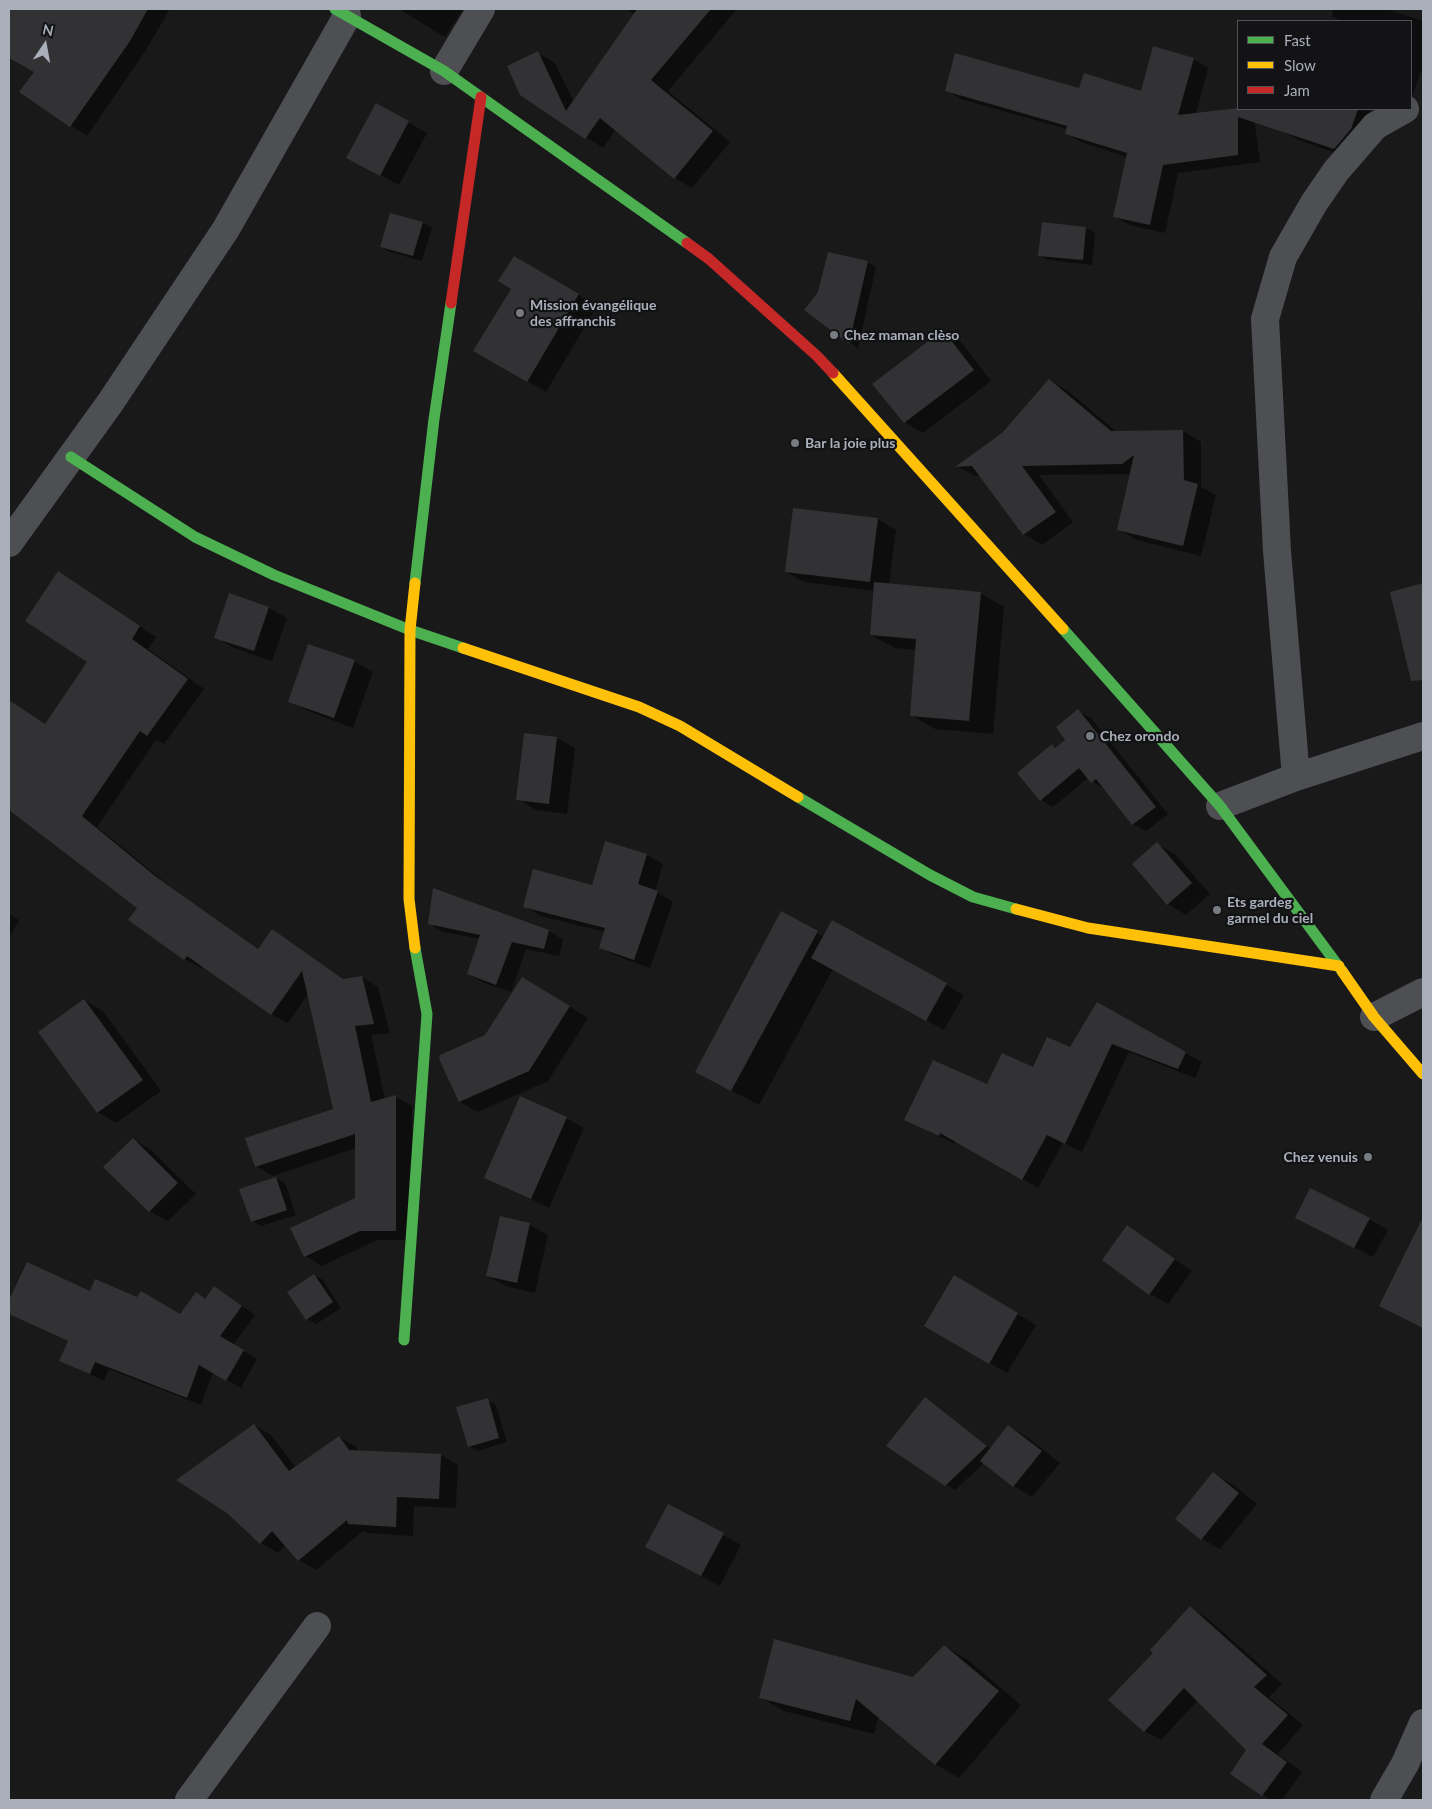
<!DOCTYPE html>
<meta charset="utf-8">
<style>
body{margin:0}
#map{position:relative;width:1432px;height:1809px;overflow:hidden;background:#19191a;font-family:Lato,sans-serif}
canvas{display:block}
.frame{position:absolute;inset:0;border:10px solid #aab0ba;pointer-events:none}
.legend{position:absolute;left:1237px;top:20px;width:175px;height:90px;box-sizing:border-box;background:#131316;border:1px solid #4f5258;margin:0;padding:6px 9px;list-style:none;font-size:15px;color:#aab0ba}
.legend li{display:flex;align-items:center;gap:10px;height:25px}
.legend b{width:25px;border:1px solid #4f5258}
.north{position:absolute;left:20px;top:20px;width:50px;height:50px;-webkit-text-stroke:4px #131316;paint-order:stroke;rotate:12deg;font-size:14px;font-weight:700;line-height:20px;text-align:center;color:#aab0ba}
.north::after{content:'';display:block;margin:auto;width:18px;height:22px;background:#aab0ba;clip-path:polygon(50% 0,100% 100%,50% 72%,0 100%)}
</style>
<div id="map">
<canvas width="1432" height="1809"></canvas>
<div class="frame"></div>
<ul class="legend">
<li><b style="height:6px;background:#4caf50"></b>Fast</li>
<li><b style="height:6px;background:#ffc107"></b>Slow</li>
<li><b style="height:6px;background:#c62828"></b>Jam</li>
</ul>
<div class="north">N</div>
</div>
<script>
const context = document.querySelector('canvas').getContext('2d');
context.lineJoin = 'round';
function paint(path, color) { context.fillStyle = color; context.fill(path, 'evenodd'); }
const toPath = rows => new Path2D(rows.map(r => 'M' + r).join(''));
function trace(path, color, width, dash) { context.strokeStyle = color; context.lineWidth = width; context.lineCap = dash ? 'butt' : 'round'; context.setLineDash(dash || []); context.stroke(path); }
function write(font, color, halo, rows, align = 'center') {
  context.font = font + ' Lato,sans-serif'; context.lineWidth = 4.5; context.setLineDash([]); context.textBaseline = 'middle'; context.strokeStyle = halo; context.fillStyle = color; for (const [text, x, y, turn = 0] of rows) {
    context.save(); context.translate(x, y); context.rotate((+turn || 0) * Math.PI / 180); context.textAlign = isNaN(turn) ? turn : align; if (halo) context.strokeText(text, 0, 0); context.fillText(text, 0, 0); context.restore();
  }
}
paint(toPath([
 [9,9,170,9,146,50,87,136,21,92,35,72,9,58],
 [399,9,463,9,445,37],
 [628,9,737,9,668,91,730,142,692,188,675,178,616,129,603,148,521,94,538,53,555,63,574,102,634,14],
 [1333,9,1385,9,1423,21,1423,73,1420,72,1411,101,1411,21,1341,21,1332,16],
 [1193,59,1208,68,1196,114,1254,118,1260,162,1178,173,1165,233,1130,225,1115,217,1127,157,1081,142,1066,133,1067,129,961,99,946,90,1080,89,1142,93],
 [377,105,427,133,399,185,366,168],
 [1290,109,1366,109,1378,116,1353,159,1301,141,1283,131],
 [423,223,432,228,422,261,390,252,381,247],
 [1043,224,1086,228,1095,233,1092,265,1048,260,1039,255],
 [514,257,597,306,546,392,475,350,512,288],
 [867,262,876,267,858,348,806,310],
 [1423,299,1423,330,1421,300],
 [943,331,961,342,991,381,923,433,904,422],
 [1050,381,1068,391,1117,432,1183,431,1201,442,1201,487,1216,495,1201,556,1137,540,1118,529,1131,474,1039,475,1073,522,1042,545,1024,534,981,476,975,476,958,467,1003,434],
 [878,519,896,530,889,585,980,593,1004,607,993,734,935,729,911,715,917,650,895,648,871,635,875,591,804,582,786,572],
 [58,573,156,637,148,649,204,689,164,744,156,740,97,827,171,887,259,950,273,931,345,980,362,977,378,987,390,1033,371,1035,385,1099,396,1097,412,1106,412,1240,377,1240,322,1266,305,1256,356,1199,356,1148,273,1176,256,1166,334,1110,308,994,288,1023,271,1014,203,966,201,968,185,959,139,907,9,809,9,713,14,705,46,725,89,662],
 [1423,585,1423,658,1415,660,1391,593],
 [269,608,287,618,272,661,234,648,215,637],
 [309,646,355,662,373,672,353,728,308,711,289,701],
 [1078,711,1091,718,1168,814,1146,831,1133,824,1104,789,1088,778,1053,807,1041,800,1052,745,1057,748,1067,740],
 [557,738,575,748,567,814,536,810,518,799],
 [606,842,647,855,663,864,655,891,673,902,650,968,616,956,600,947,605,932,541,916,525,906,592,886],
 [1157,844,1175,854,1210,894,1186,915,1168,904],
 [434,889,549,931,563,940,559,956,526,949,511,992,482,982,468,974,480,939,443,932,429,923],
 [782,913,824,937,832,922,964,995,944,1030,833,969,759,1105,724,1087],
 [9,914,19,920,9,938],
 [541,989,588,1018,548,1081,478,1112,460,1102],
 [84,1000,103,1011,161,1091,116,1123,97,1112],
 [1097,1004,1202,1062,1195,1078,1129,1052,1082,1152,1063,1143,1038,1188,956,1141,955,1144,906,1120,1034,1069,1071,1049],
 [566,1118,584,1128,549,1208,485,1177],
 [133,1139,151,1150,196,1194,168,1221,149,1211],
 [276,1178,285,1183,296,1215,261,1226,252,1221],
 [1369,1219,1388,1230,1373,1257,1315,1228],
 [530,1225,548,1235,535,1293,506,1286,487,1276],
 [1127,1227,1192,1271,1168,1304,1150,1294],
 [1405,1258,1423,1267,1423,1328,1381,1306],
 [28,1263,90,1293,180,1316,196,1294,206,1300,215,1288,255,1315,233,1345,257,1359,241,1388,213,1372,201,1405,109,1369,104,1381,61,1360,69,1342,9,1313,9,1303],
 [314,1275,323,1280,341,1308,316,1324,307,1319],
 [954,1277,1036,1325,1007,1373,925,1325],
 [926,1399,991,1449,1009,1426,1027,1437,1060,1463,1032,1497,1014,1486,984,1463,955,1490,887,1446],
 [487,1400,496,1405,507,1442,478,1451,469,1446],
 [254,1425,271,1435,296,1468,339,1437,356,1447,359,1452,441,1455,458,1465,456,1508,414,1506,413,1536,367,1533,363,1531,316,1570,299,1560,286,1544,278,1553,261,1543],
 [1213,1474,1232,1484,1257,1504,1220,1549,1202,1539,1177,1519],
 [723,1535,741,1545,720,1586,665,1557],
 [1190,1608,1206,1617,1282,1684,1269,1697,1303,1725,1278,1754,1302,1772,1282,1800,1271,1800,1232,1773,1247,1750,1198,1700,1161,1740,1144,1731,1154,1653],
 [944,1646,968,1660,1021,1705,959,1778,935,1764,879,1716,874,1734,784,1711,760,1697,913,1678]
]), '#0007');
paint(toPath([
 [9,9,148,9,130,41,70,127,19,92,34,72,9,58],
 [637,9,711,9,651,80,713,131,674,179,600,118,585,139,520,95,507,66,538,51,566,111],
 [1153,46,1194,58,1178,115,1238,108,1358,109,1351,129,1334,149,1238,117,1238,155,1163,165,1150,225,1113,217,1127,153,1065,134,1067,126,945,91,955,53,1079,88,1084,73,1141,91],
 [376,103,409,121,380,176,346,158],
 [390,213,423,222,413,256,380,247],
 [1042,222,1086,227,1083,260,1038,256],
 [828,252,868,261,849,344,804,310,818,292],
 [514,256,579,294,527,382,473,351,511,289,498,281],
 [943,330,974,370,904,423,872,384],
 [1049,379,1111,431,1183,430,1184,480,1198,484,1183,546,1117,530,1134,455,1122,464,1022,466,1056,512,1023,535,972,466,955,467,1002,433],
 [793,508,878,518,870,582,785,572],
 [58,571,140,626,132,639,188,679,147,736,140,731,82,816,155,876,258,949,272,929,343,979,362,976,374,1024,355,1026,371,1102,396,1095,396,1231,360,1231,304,1257,290,1228,355,1198,355,1134,255,1167,245,1138,333,1109,302,971,271,1015,187,956,184,960,128,920,137,908,9,810,9,700,45,724,87,662,25,621],
 [874,582,981,592,969,721,910,716,916,639,870,635],
 [1423,583,1423,680,1411,681,1390,592],
 [229,593,269,607,254,651,214,638],
 [308,644,355,660,334,718,288,702],
 [1078,709,1156,807,1132,825,1096,779,1091,783,1079,768,1040,801,1017,773,1052,744,1055,748,1065,740,1056,727],
 [524,733,557,737,549,804,516,800],
 [605,841,647,854,638,884,658,891,634,960,599,948,605,928,523,907,533,869,592,885],
 [1157,842,1192,883,1167,905,1132,864],
 [433,888,549,930,544,949,512,942,496,985,467,974,480,935,428,924],
 [781,911,818,931,731,1091,695,1072],
 [832,920,947,983,926,1021,811,958],
 [522,977,570,1006,529,1071,459,1102,439,1059,440,1055,485,1035],
 [84,999,143,1080,97,1113,38,1032],
 [1097,1002,1186,1052,1178,1069,1112,1044,1065,1144,1047,1135,1022,1180,940,1133,939,1136,904,1120,933,1060,987,1084,1002,1053,1033,1067,1047,1037,1070,1047],
 [520,1096,567,1117,531,1199,484,1178],
 [133,1138,178,1183,149,1212,103,1167],
 [276,1177,287,1210,251,1222,239,1189],
 [1310,1188,1370,1218,1354,1248,1295,1218],
 [500,1216,530,1223,517,1283,486,1276],
 [1423,1217,1423,1328,1379,1306],
 [1127,1225,1175,1259,1149,1295,1102,1260],
 [27,1262,90,1291,95,1279,137,1297,141,1291,180,1314,196,1292,205,1299,214,1286,242,1306,220,1336,244,1350,226,1381,199,1365,187,1398,95,1362,90,1374,59,1361,68,1341,9,1314,9,1300],
 [314,1274,333,1302,306,1320,287,1292],
 [954,1275,1018,1313,989,1364,924,1326],
 [925,1397,987,1446,945,1486,886,1446],
 [488,1398,499,1438,468,1447,456,1407],
 [254,1424,289,1471,339,1436,349,1450,441,1454,439,1499,397,1497,396,1527,348,1524,347,1520,298,1561,272,1531,260,1544,227,1513,176,1480],
 [1008,1425,1042,1451,1013,1487,980,1461],
 [1213,1472,1239,1493,1201,1540,1175,1519],
 [668,1504,724,1533,701,1576,645,1547],
 [1190,1606,1267,1675,1254,1687,1288,1715,1262,1744,1287,1762,1262,1796,1230,1774,1246,1750,1184,1688,1144,1732,1108,1700,1153,1653,1150,1650],
 [774,1639,913,1677,944,1645,999,1691,935,1765,856,1699,850,1721,759,1698]
]), '#323234');
trace(toPath([
 [444,71,481,9],
 [9,543,110,403,226,229,347,16],
 [1296,777,1277,551,1265,319,1283,257,1314,203,1336,171,1375,126,1405,109],
 [1220,806,1296,777,1423,736],
 [1374,1017,1423,992],
 [189,1800,317,1626],
 [1384,1800,1405,1764,1423,1723]
]), '#4d4f53', 28);
trace(toPath([
 [335,9,444,71,687,243],
 [71,457,195,537,274,575,410,630,463,648],
 [415,583,434,419,451,303],
 [1063,629,1220,806,1342,971],
 [798,797,930,875,973,897,1016,909],
 [404,1340,427,1014,415,948]
]), '#4caf50', 11);
trace(toPath([
 [833,373,1063,629],
 [463,648,639,707,680,726,798,797],
 [1016,909,1088,928,1339,966],
 [415,948,409,899,410,630,415,583],
 [1342,971,1374,1017,1423,1074]
]), '#ffc107', 11);
trace(toPath([
 [687,243,709,259,817,356,833,373],
 [451,303,481,97]
]), '#c62828', 11);
for (const [x, y, r, color] of [
 [520,313,5,"#777b82"],
 [834,335,5,"#777b82"],
 [795,443,5,"#777b82"],
 [1090,736,5,"#777b82"],
 [1217,910,5,"#777b82"],
 [1368,1157,5,"#777b82"]
]) { const dot = new Path2D(); dot.arc(x, y, r, 0, 2 * Math.PI); context.fillStyle = color; context.fill(dot); trace(dot, '#131316', 2); }
write('bold 14px', '#aab0ba', '#131316', [
 ["Mission évangélique",530,305],
 ["des affranchis",530,321],
 ["Chez maman clèso",844,335],
 ["Bar la joie plus",805,443],
 ["Chez orondo",1100,736],
 ["Ets gardeg",1227,902],
 ["garmel du ciel",1227,918],
 ["Chez venuis",1358,1157,"right"]
], 'left');
</script>
